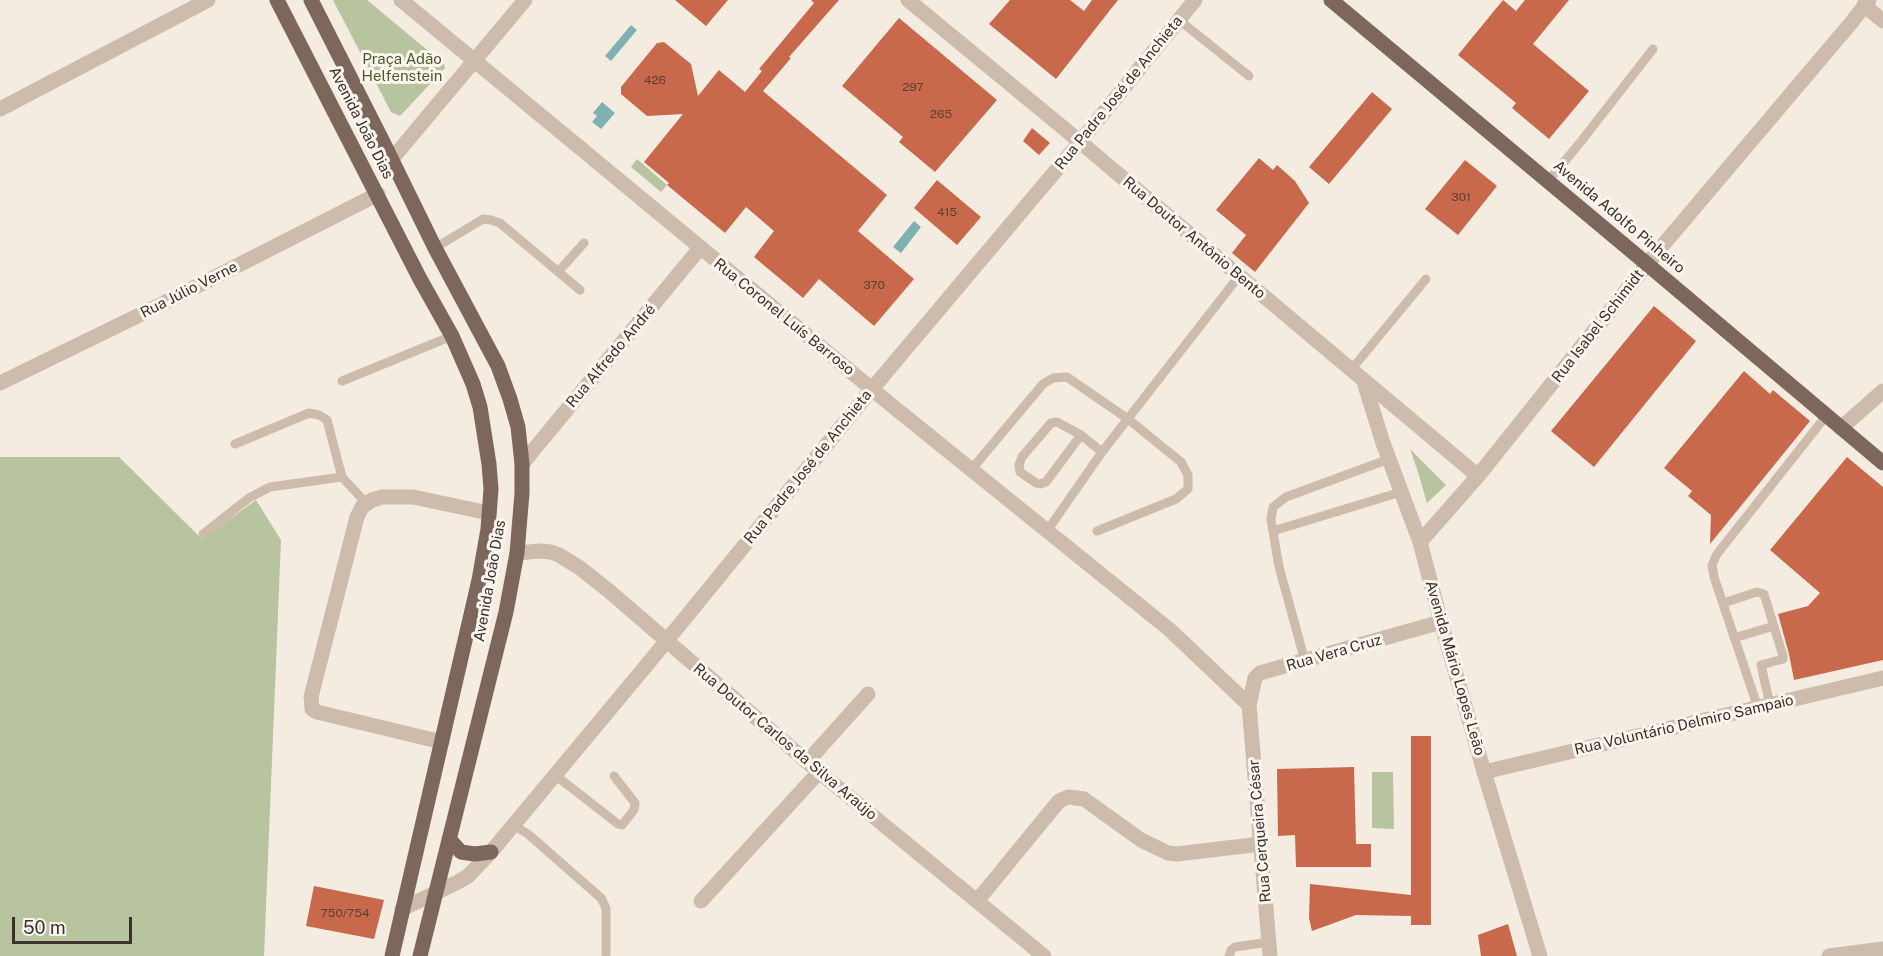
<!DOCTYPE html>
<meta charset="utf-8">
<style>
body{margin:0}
#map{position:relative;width:1883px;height:956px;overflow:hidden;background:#f4ebe1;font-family:"Public Sans",sans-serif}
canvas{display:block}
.scale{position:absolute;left:12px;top:917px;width:120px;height:27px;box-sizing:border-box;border:3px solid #3b302b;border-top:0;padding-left:8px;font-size:18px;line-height:21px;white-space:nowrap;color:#3b302b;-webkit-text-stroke:4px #fbf5ee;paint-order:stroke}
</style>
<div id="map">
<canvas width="1883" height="956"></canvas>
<div class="scale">50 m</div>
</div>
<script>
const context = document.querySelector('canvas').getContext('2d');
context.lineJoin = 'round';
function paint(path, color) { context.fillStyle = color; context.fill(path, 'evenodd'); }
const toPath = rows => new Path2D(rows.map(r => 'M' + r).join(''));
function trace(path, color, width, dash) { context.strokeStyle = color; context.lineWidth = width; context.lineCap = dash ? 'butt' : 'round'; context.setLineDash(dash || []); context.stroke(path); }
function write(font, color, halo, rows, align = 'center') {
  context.font = font + ' "Public Sans",sans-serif'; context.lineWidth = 6; context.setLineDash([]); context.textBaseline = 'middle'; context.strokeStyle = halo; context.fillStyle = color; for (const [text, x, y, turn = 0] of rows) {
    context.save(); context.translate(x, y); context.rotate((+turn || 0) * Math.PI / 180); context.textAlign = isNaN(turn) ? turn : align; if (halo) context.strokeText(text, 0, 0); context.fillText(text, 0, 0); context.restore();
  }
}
paint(toPath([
 [333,0,367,0,444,64,445,68,400,116,391,112],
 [637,159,667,185,661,192,631,167],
 [1410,449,1446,485,1427,503,1419,475],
 [0,457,119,457,202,539,256,500,281,540,264,956,0,956],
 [1372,772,1393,772,1394,829,1372,828]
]), '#b8c4a0');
paint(toPath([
 [631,25,637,30,611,61,605,56],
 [602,102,615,113,601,129,592,122,597,116,593,113],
 [914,221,921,227,901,253,893,247]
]), '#7fb0b2');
paint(toPath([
 [675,0,728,0,706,26],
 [811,0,839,0,789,57,791,58,763,91,887,195,858,231,914,279,874,326,819,279,803,298,754,257,774,231,746,207,725,233,667,185,669,183,644,162,683,114,647,116,621,94,621,87,657,43,664,42,691,64,698,96,719,70,745,92,762,71,759,69,814,3],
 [1010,0,1070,0,1084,11,1092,0,1118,0,1056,79,989,24],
 [1503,0,1516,11,1525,0,1569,0,1533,44,1589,91,1549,139,1512,108,1516,103,1458,55],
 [899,18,997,100,935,172,899,142,903,137,842,86],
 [1372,92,1392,109,1329,184,1309,167],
 [1032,128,1050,143,1039,155,1023,141],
 [1259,158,1273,170,1277,165,1295,181,1309,203,1255,272,1232,253,1246,235,1216,210],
 [1465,160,1497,186,1458,235,1425,209],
 [937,180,981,217,957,245,914,208],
 [1654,306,1696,341,1594,467,1551,431],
 [1744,371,1770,394,1773,390,1810,421,1710,544,1711,515,1688,496,1692,491,1664,468],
 [1847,457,1883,487,1883,660,1794,680,1789,654,1778,614,1808,606,1820,593,1770,550],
 [1411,736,1431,736,1431,925,1411,925,1411,916,1356,915,1312,931,1309,918,1310,884,1411,895],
 [1354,767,1356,844,1371,844,1371,867,1296,867,1295,835,1278,836,1277,769],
 [314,886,384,900,374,939,306,926],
 [1508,924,1517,956,1481,956,1478,935]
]), '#c8694b');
trace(toPath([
 [1179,20,1249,76],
 [1548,181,1579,144,1653,49],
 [435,248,483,219,491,220,500,223,580,290],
 [558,272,584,243],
 [1351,370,1426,279],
 [342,381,452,336],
 [1081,435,1046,482,1040,484,1036,483,1020,472,1019,465,1022,457,1051,423,1057,422,1081,435,1102,452],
 [235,444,309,413,319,415,327,420,342,477,367,504],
 [971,470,1043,384,1053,378,1067,377,1128,419,1181,462,1188,475,1188,489,1176,499,1097,531],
 [1047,531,1102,452,1239,276],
 [1273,531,1401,492],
 [203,534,249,498,270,487,342,477],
 [1723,603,1757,592,1764,594,1783,656,1783,659,1761,665,1770,705],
 [1734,638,1774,626],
 [1305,661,1279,567,1271,520,1273,507,1286,497,1389,459],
 [1758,708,1714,577,1712,565,1717,554,1826,416],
 [555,775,618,824,622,825,634,810,635,803,614,776],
 [513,825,528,834,601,898,606,908,606,954],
 [1229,956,1231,950,1235,947,1269,942]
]), '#cdbbac', 9);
trace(toPath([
 [1829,956,1883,949]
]), '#cdbbac', 15);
trace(toPath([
 [401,0,890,404,1170,630,1249,705],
 [1864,5,1883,21],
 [0,109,208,0],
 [392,159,525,0],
 [0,383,160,305,378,194],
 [1841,428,1883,391],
 [522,464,700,248],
 [517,553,540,551,551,552,559,555,580,568,609,591,819,772,1044,956],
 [442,742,317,712,312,709,311,697,357,517,362,507,372,500,382,497,413,497,489,513],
 [807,762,868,694],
 [1484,772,1883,678],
 [701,901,819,772],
 [977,901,1059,801,1068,797,1084,799,1141,840,1168,853,1177,854,1261,844],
 [1270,956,1249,705,1255,678,1260,673,1267,671,1441,622]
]), '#cdbbac', 15);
trace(toPath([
 [908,0,1061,126,1478,476],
 [1364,382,1383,443,1420,542,1441,622,1484,772,1540,956],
 [1420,542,1478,476,1657,252,1851,23,1869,0],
 [402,909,458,882,468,876,491,852,655,655,872,389,1080,142,1195,0]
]), '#cdbbac', 15);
trace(toPath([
 [277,0,420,279,452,336,473,384,480,407,489,464,491,489,488,529,479,580,392,956],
 [311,0,383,142,435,248,498,366,510,399,518,427,522,464,522,493,517,553,506,612,420,956],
 [1331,0,1647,264,1883,463],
 [449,839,461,852,475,854,491,852]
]), '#7d675c', 15);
write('12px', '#5e3e33', null, [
 ["426",655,80],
 ["297",913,87],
 ["265",941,114],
 ["301",1461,197],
 ["415",947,212],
 ["370",874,285],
 ["750/754",345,913]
]);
write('15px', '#4a5a2e', '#fbf5ee', [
 ["Praça Adão",402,59],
 ["Helfenstein",402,76]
]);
write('15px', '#3b302b', '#fbf5ee', [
 ["Rua Padre José de Anchieta",1119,93,-51],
 ["Avenida João Dias",361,123,63],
 ["Avenida Adolfo Pinheiro",1619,217,40],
 ["Rua Doutor Antônio Bento",1194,238,40],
 ["Rua Júlio Verne",189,290,-27],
 ["Rua Coronel Luís Barroso",784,317,39],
 ["Rua Isabel Schimidt",1598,326,-52],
 ["Rua Alfredo André",611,356,-50],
 ["Rua Padre José de Anchieta",808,467,-51],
 ["Avenida João Dias",490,581,-80],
 ["Rua Vera Cruz",1334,653,-16],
 ["Avenida Mário Lopes Leão",1455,668,74],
 ["Rua Voluntário Delmiro Sampaio",1684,725,-13],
 ["Rua Doutor Carlos da Silva Araújo",785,742,40],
 ["Rua Cerqueira César",1260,831,-95]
]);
</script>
